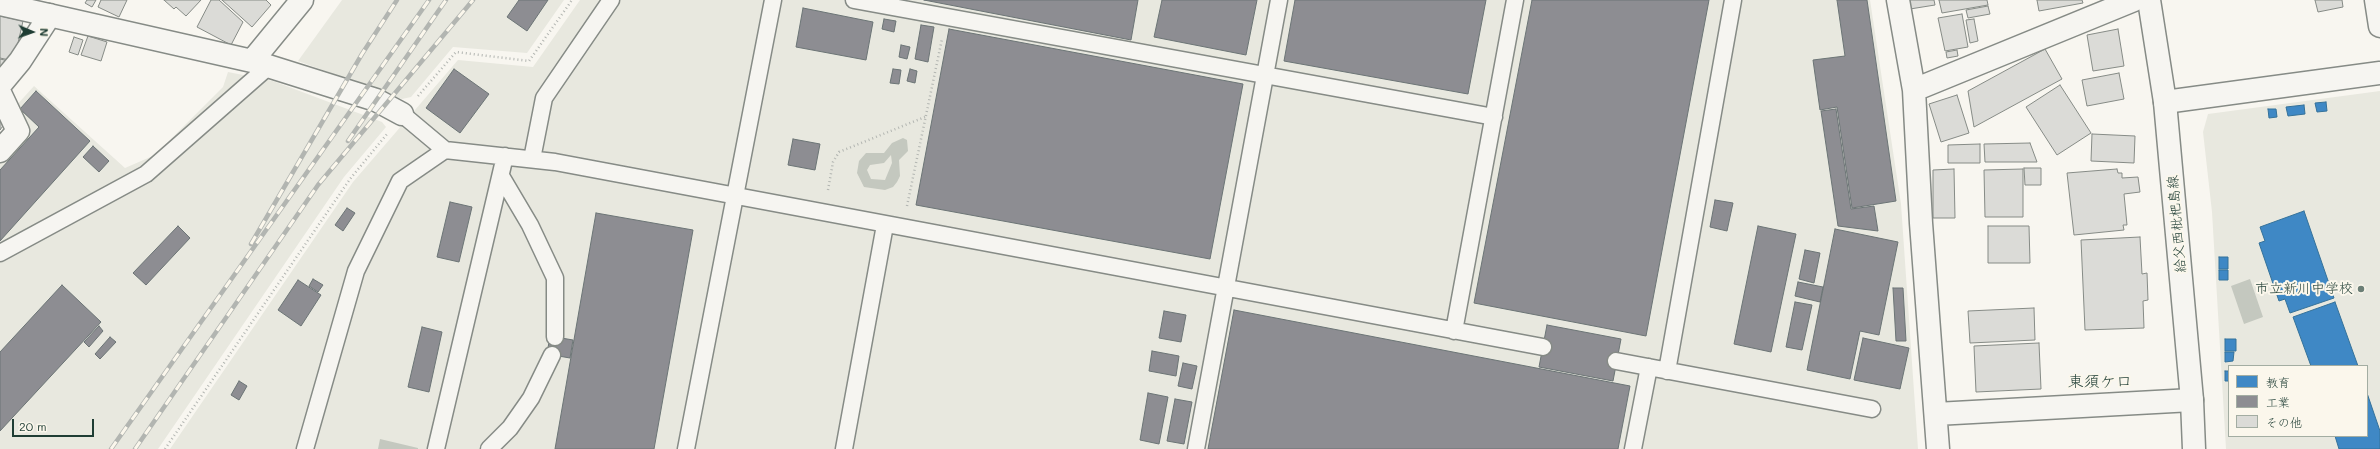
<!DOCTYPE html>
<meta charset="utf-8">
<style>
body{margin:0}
#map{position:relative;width:2380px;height:449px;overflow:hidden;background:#f8f6f0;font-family:Mali,"Klee One",sans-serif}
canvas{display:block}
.legend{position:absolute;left:2228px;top:365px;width:140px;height:72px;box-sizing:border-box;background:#fbf7ec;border:1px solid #a3ada2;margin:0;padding:5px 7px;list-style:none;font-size:12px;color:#1f3d34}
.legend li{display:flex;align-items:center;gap:8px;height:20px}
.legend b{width:20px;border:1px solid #a3ada2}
.north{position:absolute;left:12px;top:12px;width:40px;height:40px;-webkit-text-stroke:3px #fbf7ec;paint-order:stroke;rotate:92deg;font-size:11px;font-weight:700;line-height:16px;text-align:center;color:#1f3d34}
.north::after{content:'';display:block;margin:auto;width:14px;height:18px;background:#1f3d34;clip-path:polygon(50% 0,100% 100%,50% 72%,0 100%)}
.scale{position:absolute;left:12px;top:419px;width:82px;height:18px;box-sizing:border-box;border:2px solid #1f3d34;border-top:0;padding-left:5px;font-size:12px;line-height:14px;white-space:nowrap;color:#1f3d34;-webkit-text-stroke:3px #fbf7ec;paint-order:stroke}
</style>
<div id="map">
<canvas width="2380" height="449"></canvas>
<ul class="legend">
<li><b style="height:11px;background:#3f88c5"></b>教育</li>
<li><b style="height:11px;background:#8d8d92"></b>工業</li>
<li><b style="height:11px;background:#dbdbd7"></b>その他</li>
</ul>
<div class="north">N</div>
<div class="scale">20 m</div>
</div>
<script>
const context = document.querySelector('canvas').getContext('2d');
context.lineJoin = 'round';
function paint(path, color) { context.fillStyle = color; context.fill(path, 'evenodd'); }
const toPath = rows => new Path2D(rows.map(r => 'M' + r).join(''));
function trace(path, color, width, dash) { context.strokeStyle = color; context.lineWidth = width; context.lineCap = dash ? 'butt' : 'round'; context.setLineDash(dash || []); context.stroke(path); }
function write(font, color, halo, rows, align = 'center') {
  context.font = font + ' Mali,"Klee One",sans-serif'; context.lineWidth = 4; context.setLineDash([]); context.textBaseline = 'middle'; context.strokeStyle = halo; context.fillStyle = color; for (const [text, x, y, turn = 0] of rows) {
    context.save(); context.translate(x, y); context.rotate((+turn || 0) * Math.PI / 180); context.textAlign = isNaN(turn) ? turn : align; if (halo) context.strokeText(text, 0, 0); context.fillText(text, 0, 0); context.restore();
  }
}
paint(toPath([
 [342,0,564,0,527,53,453,47,411,97,402,99,298,61],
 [580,0,1870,0,1901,204,1918,449,170,449,353,182,458,60,533,67],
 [228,72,273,81,382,122,386,127,344,177,158,449,0,449,0,159,15,107,34,86,125,168,155,155,223,87],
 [2380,91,2380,449,2226,449,2212,212,2203,132,2208,114],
 [2229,366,2367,366,2367,436,2229,436]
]), '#e8e8df');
paint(toPath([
 [903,138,907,140,908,151,899,160,900,176,897,182,893,187,885,190,864,187,857,173,859,161,866,153,884,153,892,143],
 [891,155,892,163,885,180,871,179,867,170,870,165,884,163],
 [2250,279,2263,317,2244,324,2231,286],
 [380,439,418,448,418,449,378,449]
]), '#c4c8bf');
const schools = toPath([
 [2326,102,2327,111,2317,112,2315,103,2326,102],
 [2304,105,2305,114,2288,116,2286,107,2304,105],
 [2268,109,2276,109,2277,117,2269,118,2268,109],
 [2304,211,2334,298,2290,313,2285,299,2279,301,2259,243,2265,241,2260,227,2304,211],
 [2219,257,2228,257,2228,269,2219,269,2219,257],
 [2219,270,2228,270,2228,280,2219,280,2219,270],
 [2335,302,2358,366,2311,366,2293,317,2335,302],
 [2225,339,2236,339,2236,351,2225,351,2225,339],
 [2225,352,2234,352,2233,361,2225,362,2225,352],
 [2225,371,2229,371,2229,381,2225,381,2225,371],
 [2367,393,2380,431,2380,449,2339,449,2335,436,2367,436,2367,393]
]);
paint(schools, '#3f88c5');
trace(schools, '#35729a', 1);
const industry = toPath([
 [519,0,548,0,527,31,507,17,519,0],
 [924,0,1138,0,1131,40,924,0],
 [1162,0,1257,0,1246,55,1154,37,1162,0],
 [1295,0,1486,0,1468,94,1284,61,1295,0],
 [1532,0,1709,0,1646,336,1474,303,1532,0],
 [1837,0,1867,0,1896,201,1852,208,1837,107,1820,110,1813,60,1845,56,1837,0],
 [803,8,873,22,866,60,796,47,803,8],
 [884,19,896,21,894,32,882,29,884,19],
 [921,25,934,27,928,62,915,59,921,25],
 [949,29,1243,84,1210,259,916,205,949,29],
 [901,45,910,47,907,59,899,57,901,45],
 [454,69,489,94,460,133,426,108,454,69],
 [893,69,901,70,899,84,890,83,893,69],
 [910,69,917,71,915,83,907,81,910,69],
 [36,91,90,141,0,241,0,170,39,127,20,109,36,91],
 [1836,109,1851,209,1874,206,1878,231,1838,226,1821,111,1836,109],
 [793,139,820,144,815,170,788,165,793,139],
 [93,146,109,161,99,172,83,157,93,146],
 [1715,200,1733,203,1727,231,1710,227,1715,200],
 [450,202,472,207,459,262,437,257,450,202],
 [347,208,355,213,343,231,335,225,347,208],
 [596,213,693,230,654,449,555,449,596,213],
 [178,226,190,238,146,285,133,273,178,226],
 [1758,226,1796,234,1771,352,1734,344,1758,226],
 [1835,229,1898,242,1879,335,1860,331,1850,379,1807,370,1835,229],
 [1805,250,1820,253,1814,283,1799,279,1805,250],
 [313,279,323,285,318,292,309,286,313,279],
 [298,280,321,295,301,326,278,310,298,280],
 [1798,282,1823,287,1820,302,1795,296,1798,282],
 [62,285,101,322,0,431,0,352,62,285],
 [1893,288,1903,288,1906,341,1896,341,1893,288],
 [1795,302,1812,305,1802,350,1786,347,1795,302],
 [1234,310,1630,386,1618,449,1208,449,1234,310],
 [1164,311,1186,315,1181,342,1159,338,1164,311],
 [1547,325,1621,339,1613,381,1539,367,1547,325],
 [99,326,103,331,89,347,84,342,99,326],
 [422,327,442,332,429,392,408,387,422,327],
 [550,336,573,340,570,358,547,354,550,336],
 [110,337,116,342,100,359,95,354,110,337],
 [1863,338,1909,348,1900,389,1854,380,1863,338],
 [1152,351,1179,356,1176,376,1149,371,1152,351],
 [1183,363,1197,366,1192,389,1178,386,1183,363],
 [239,381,247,386,239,400,231,395,239,381],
 [1148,393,1168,397,1159,444,1140,440,1148,393],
 [1175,399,1192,402,1184,444,1167,441,1175,399]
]);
paint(industry, '#8d8d92');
trace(industry, '#6c7576', 1);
const building = toPath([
 [87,0,96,0,92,7,85,3,87,0],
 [101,0,127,0,119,17,98,7,101,0],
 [164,0,201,0,186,16,176,7,174,9,164,0],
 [211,0,219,0,243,22,231,45,197,27,211,0],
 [222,0,266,0,271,5,252,27,222,0],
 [1908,0,1934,0,1935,5,1910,9,1908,0],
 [1939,0,1987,0,1988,5,1942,13,1939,0],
 [2037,0,2082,0,2083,3,2039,11,2037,0],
 [2315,0,2342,0,2343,7,2318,12,2315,0],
 [1988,6,1990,14,1968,18,1966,10,1988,6],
 [1962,14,1968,47,1945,51,1938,18,1962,14],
 [0,16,23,21,14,61,0,58,0,16],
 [1974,19,1978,41,1970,43,1966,20,1974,19],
 [2118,29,2124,66,2093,71,2087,35,2118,29],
 [88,36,107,42,101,61,81,55,88,36],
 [74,37,83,40,78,55,69,52,74,37],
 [2045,49,2062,79,1974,127,1968,91,2045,49],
 [1957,50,1958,56,1947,58,1946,52,1957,50],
 [0,59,9,61,0,75,0,59],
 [2119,73,2124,99,2087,106,2082,80,2119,73],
 [2060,85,2091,133,2057,155,2026,107,2060,85],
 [1957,95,1969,133,1941,142,1929,104,1957,95],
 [0,119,5,123,0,130,0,119],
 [2092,134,2135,136,2134,163,2091,161,2092,134],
 [2030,143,2037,162,1985,162,1984,144,2030,143],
 [1980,144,1980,163,1948,163,1948,145,1980,144],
 [2024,168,2041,168,2041,185,2025,185,2024,168],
 [1954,169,1955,218,1933,218,1933,170,1954,169],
 [2023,169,2023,217,1985,217,1984,170,2023,169],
 [2117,169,2118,173,2122,173,2122,178,2138,177,2140,192,2124,194,2127,225,2123,225,2124,230,2074,235,2067,173,2117,169],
 [1988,226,2029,226,2030,263,1988,263,1988,226],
 [2140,237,2142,274,2147,273,2148,300,2143,301,2144,328,2085,330,2081,240,2140,237],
 [2034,308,2035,340,1970,343,1968,311,2034,308],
 [2039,343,2041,389,1976,392,1974,346,2039,343]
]);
paint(building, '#dbdbd7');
trace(building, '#868b86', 1);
const lane = toPath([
 [854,0,1494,117],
 [402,114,445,150,555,162,1543,347],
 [532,159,544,98,611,0],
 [501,176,530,225,555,278,555,337],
 [0,253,146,174,269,66],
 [1454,331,1515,0],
 [1616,361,1872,409],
 [1667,371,1733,0],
 [305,449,356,271,400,181,445,150],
 [436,449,505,156],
 [489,449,510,428,531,398,552,355],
 [686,449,773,0],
 [844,449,885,225],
 [1196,449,1279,0],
 [1633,449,1649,367]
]);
const street = toPath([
 [1898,0,1914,90,1921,223,1938,449],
 [2376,0,2380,26],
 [0,4,252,61,376,100,402,114],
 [252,61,302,0],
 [0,85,20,61,50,15],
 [1914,90,2134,0],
 [0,93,18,131,0,151],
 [2165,102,2380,73],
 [1936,414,2192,400]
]);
const secondary = toPath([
 [2149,0,2165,102,2192,400,2194,449]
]);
trace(lane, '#868b86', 19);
trace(street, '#868b86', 25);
trace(secondary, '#868b86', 25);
trace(toPath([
 [418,96,456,52,529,61,572,0],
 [828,190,833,162,839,152,925,117],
 [907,206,942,39],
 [165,449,350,179,387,134]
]), '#b2b5b1', 2.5, [1, 3]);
trace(lane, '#f6f5f1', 16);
trace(street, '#f6f5f1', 22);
trace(secondary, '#f6f5f1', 22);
const rail = toPath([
 [348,141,446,0],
 [251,244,362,54,397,0],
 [111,449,429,0],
 [135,449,318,185,473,0]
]);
trace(rail, '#b2b5b1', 4.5);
trace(rail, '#fbf7ec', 3, [9]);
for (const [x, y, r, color] of [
 [2361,289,4,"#6b7e76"]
]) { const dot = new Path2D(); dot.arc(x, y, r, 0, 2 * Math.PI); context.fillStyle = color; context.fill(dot); trace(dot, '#fbf7ec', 1.5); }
write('14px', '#1f3d34', '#fbf7ec', [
 ["給父西枇杷島線",2177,224,-95]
]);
write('14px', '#1f3d34', '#fbf7ec', [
 ["市立新川中学校",2353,289]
], 'right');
write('16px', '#1f3d34', '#fbf7ec', [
 ["東須ケ口",2100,382]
]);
</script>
